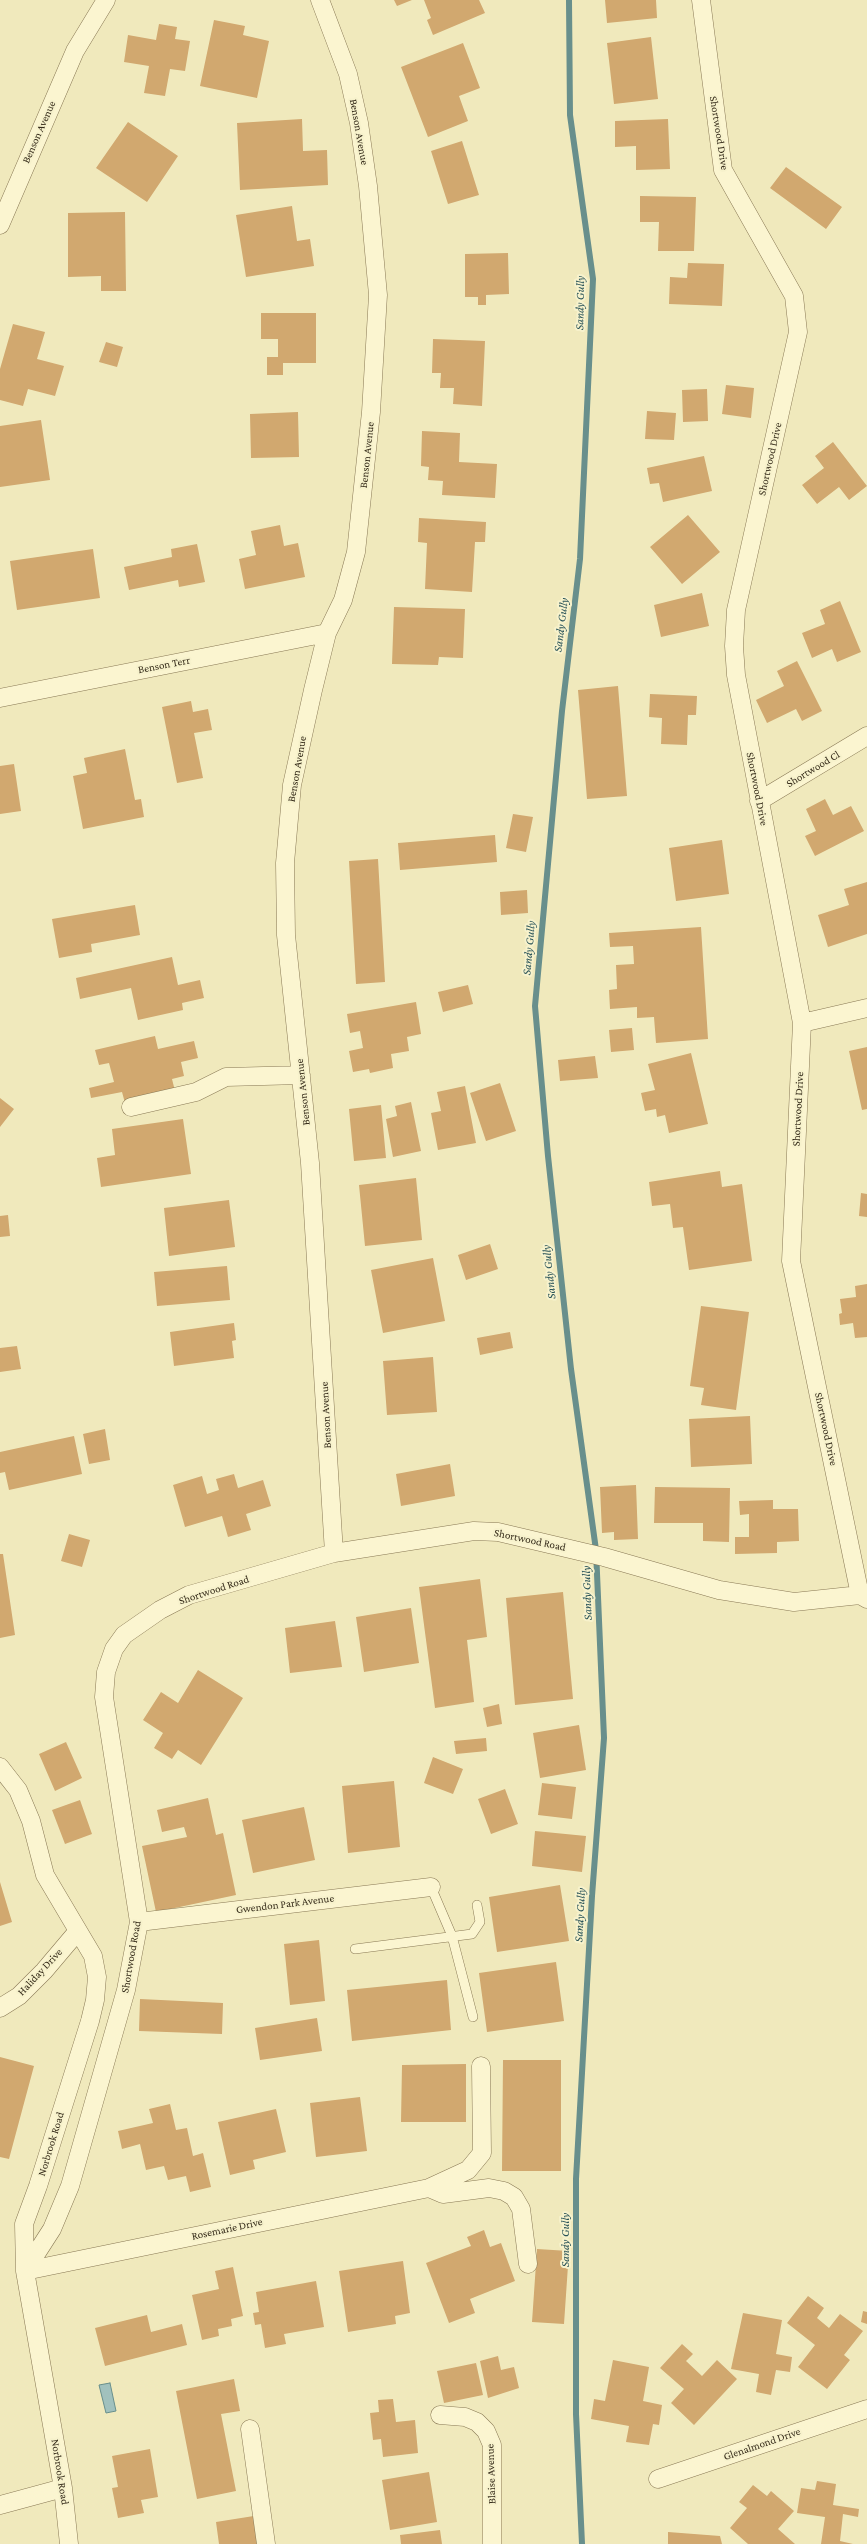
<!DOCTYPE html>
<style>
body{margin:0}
canvas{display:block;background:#f0e9bc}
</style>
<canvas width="867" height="2544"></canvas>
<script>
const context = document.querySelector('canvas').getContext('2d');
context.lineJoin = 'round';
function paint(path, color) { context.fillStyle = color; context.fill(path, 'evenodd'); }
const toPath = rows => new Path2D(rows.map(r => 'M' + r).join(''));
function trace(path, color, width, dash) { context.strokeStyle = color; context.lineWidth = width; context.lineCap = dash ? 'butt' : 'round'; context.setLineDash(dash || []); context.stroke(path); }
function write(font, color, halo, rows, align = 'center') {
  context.font = font + ' "Crimson Pro",serif'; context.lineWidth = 4; context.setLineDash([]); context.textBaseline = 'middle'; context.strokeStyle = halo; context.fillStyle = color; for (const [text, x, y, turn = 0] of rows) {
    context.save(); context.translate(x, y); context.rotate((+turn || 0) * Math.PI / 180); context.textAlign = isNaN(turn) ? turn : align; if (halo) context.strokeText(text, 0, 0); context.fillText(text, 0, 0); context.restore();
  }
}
const water = toPath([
 [110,2383,116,2411,106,2413,99,2385,110,2383]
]);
paint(water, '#a1c1bd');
trace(water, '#688f8c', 1);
trace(toPath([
 [569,0,570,115,593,279,580,559,562,711,535,1006,548,1156,571,1369,596,1550,604,1738,592,1896,576,2179,576,2414,582,2544]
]), '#688f8c', 6);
paint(toPath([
 [394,0,412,0,397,6],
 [424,0,479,0,485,13,433,35,427,20,431,18],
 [605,0,656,0,657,18,607,23],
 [214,20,245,26,243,35,269,41,257,98,200,86],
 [159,24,177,27,175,39,190,41,185,71,170,69,165,96,144,93,149,66,124,62,128,35,156,40],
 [651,37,658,99,614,104,607,43],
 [463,43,480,88,459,96,468,121,428,137,401,67],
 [302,119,303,151,327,150,328,185,240,190,237,123],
 [668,119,670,169,636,170,636,146,615,147,615,121],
 [128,122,178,156,147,202,96,168],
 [462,141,479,195,448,204,431,151],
 [786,167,842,207,826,229,770,188],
 [640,196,696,197,694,251,658,251,659,222,640,222],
 [292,206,297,241,310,239,314,266,246,277,236,215],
 [125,212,126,291,101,291,101,276,68,277,68,213],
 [508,253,509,294,486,295,486,305,478,305,478,297,465,297,465,254],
 [688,263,724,264,722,306,669,304,670,277,687,278],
 [261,313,316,313,316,363,283,363,283,375,267,375,267,357,278,357,278,339,261,339],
 [13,324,45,332,37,359,64,366,55,396,28,389,23,406,0,400,0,369],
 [433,339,485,341,482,406,453,404,454,388,440,388,441,373,432,373],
 [106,342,123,347,117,367,99,362],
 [726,385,754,388,751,418,722,414],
 [707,389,708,421,683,422,682,390],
 [647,411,676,413,674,440,645,439],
 [298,412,299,457,251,458,250,414],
 [41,420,50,480,0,487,0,426],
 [422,431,460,433,459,462,497,464,495,498,442,495,443,481,428,480,429,467,421,466],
 [833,442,867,486,849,500,839,487,817,504,802,485,824,468,815,456],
 [704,456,712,491,663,502,659,483,650,484,647,468],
 [688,515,720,552,682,584,650,547],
 [419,518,486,522,485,542,475,542,472,592,425,589,427,543,418,542],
 [280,525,284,546,298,543,305,577,245,589,239,559,256,555,251,531],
 [197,544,205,582,179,587,178,580,129,590,124,567,172,557,171,549],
 [93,549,100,598,17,610,10,561],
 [702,593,709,626,661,637,654,605],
 [840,601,861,652,837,662,832,649,812,658,802,633,825,624,820,610],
 [394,607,465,609,463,658,439,657,438,665,392,664],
 [797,661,822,711,802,721,796,709,767,723,756,700,784,686,777,671],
 [618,686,627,796,587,799,578,690],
 [650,694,697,696,696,715,688,715,687,745,661,744,662,718,649,717],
 [191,701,193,712,208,709,212,730,194,733,203,778,177,783,162,707],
 [125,749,135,800,141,799,144,817,83,829,73,776,87,773,84,758],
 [14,764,21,811,0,814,0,766],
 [825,799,833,815,851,806,864,831,815,856,805,836,816,831,806,809],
 [513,814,533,817,526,852,506,848],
 [495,835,497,862,400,870,398,843],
 [722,840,729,894,676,901,669,848],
 [378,859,385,982,356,984,349,861],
 [867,882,867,934,828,947,818,915,849,905,844,889],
 [527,890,528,913,501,915,500,892],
 [135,905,140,935,91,944,92,952,59,958,52,919],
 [701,927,708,1039,656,1043,654,1017,637,1018,637,1007,610,1009,609,990,617,989,616,965,634,964,633,946,610,947,609,933],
 [172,957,178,985,200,980,204,998,182,1003,183,1010,138,1020,131,988,80,999,76,978],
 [468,985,473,1004,443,1012,438,992],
 [416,1002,421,1034,407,1037,409,1051,391,1054,393,1068,370,1073,369,1069,353,1072,349,1051,363,1048,360,1031,350,1033,347,1014],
 [632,1028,634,1050,611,1052,609,1030],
 [155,1036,158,1049,194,1041,198,1058,181,1062,184,1076,172,1079,175,1091,125,1103,122,1092,91,1098,89,1088,114,1082,109,1063,99,1065,95,1050],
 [867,1047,867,1109,862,1110,849,1051],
 [691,1053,708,1124,669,1133,665,1115,657,1117,656,1109,645,1111,641,1093,655,1090,648,1064],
 [595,1056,598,1078,560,1081,558,1060],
 [500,1083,516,1131,486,1141,470,1093],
 [465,1086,476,1143,438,1150,431,1113,441,1111,437,1092],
 [0,1098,14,1109,0,1127],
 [411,1102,421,1151,393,1157,386,1119,397,1116,395,1106],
 [381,1105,386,1158,354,1161,349,1109],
 [183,1119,191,1174,101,1187,97,1158,115,1155,112,1129],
 [720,1171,722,1187,742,1184,752,1261,689,1270,683,1227,673,1228,670,1204,652,1206,649,1182],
 [416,1178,422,1240,365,1246,359,1185],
 [861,1193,867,1194,867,1217,859,1216],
 [229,1200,235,1247,169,1256,164,1208],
 [8,1215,10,1236,0,1237,0,1216],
 [490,1244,498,1269,466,1280,458,1255],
 [433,1258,445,1321,383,1333,371,1270],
 [227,1266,230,1300,157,1306,154,1272],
 [867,1284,867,1337,855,1338,853,1323,840,1325,839,1314,842,1313,840,1299,856,1297,855,1286],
 [701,1306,749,1312,736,1410,701,1405,704,1388,690,1386],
 [234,1323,236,1340,232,1341,234,1358,174,1366,170,1332],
 [510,1332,513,1348,480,1355,477,1338],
 [17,1346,21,1369,0,1372,0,1348],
 [433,1357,437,1412,387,1415,383,1361],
 [750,1416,752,1464,691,1467,689,1419],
 [105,1429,110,1460,89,1464,83,1434],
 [74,1436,82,1474,9,1490,5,1472,0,1473,0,1452],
 [450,1464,455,1496,401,1506,396,1474],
 [234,1474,238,1488,263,1480,271,1506,246,1514,251,1530,228,1537,222,1516,185,1527,173,1485,202,1476,207,1494,219,1490,216,1479],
 [636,1485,638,1539,614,1540,614,1532,602,1533,600,1487],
 [655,1487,730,1488,729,1542,703,1541,703,1523,654,1523],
 [773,1500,773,1509,798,1509,799,1541,777,1542,777,1553,735,1554,735,1537,749,1537,749,1514,740,1515,739,1501],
 [69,1534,90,1540,82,1567,61,1561],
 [0,1554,3,1554,15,1635,0,1638],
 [480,1579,487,1637,467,1640,474,1702,435,1708,419,1587],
 [563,1592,573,1699,515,1705,506,1598],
 [411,1608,419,1663,364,1672,356,1617],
 [335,1621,342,1667,290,1673,285,1628],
 [198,1670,243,1698,201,1765,178,1750,172,1759,154,1748,163,1733,143,1720,161,1692,178,1703],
 [499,1704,502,1724,487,1727,483,1708],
 [579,1725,586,1770,540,1778,533,1733],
 [486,1738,487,1751,456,1754,454,1741],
 [66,1742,82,1778,55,1791,39,1754],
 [433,1757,463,1769,453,1794,424,1783],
 [394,1781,400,1847,348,1853,342,1786],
 [542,1783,576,1787,572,1819,538,1815],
 [505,1789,518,1824,491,1834,478,1799],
 [208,1798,216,1835,223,1833,236,1895,156,1912,142,1846,187,1837,184,1827,162,1832,157,1810],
 [80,1800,92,1834,65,1844,52,1810],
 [304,1807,315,1860,253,1873,242,1820],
 [535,1831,586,1836,582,1872,532,1866],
 [0,1882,12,1922,0,1926],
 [560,1885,569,1941,497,1952,489,1897],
 [319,1940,325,2001,290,2005,284,1944],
 [556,1962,564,2021,487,2032,479,1973],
 [447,1980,451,2030,352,2041,347,1990],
 [140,1999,223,2003,222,2034,139,2031],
 [317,2018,322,2051,260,2060,255,2028],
 [0,2057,34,2066,9,2159,0,2157],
 [503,2060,561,2060,561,2171,502,2171],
 [466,2064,466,2122,401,2122,402,2065],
 [360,2097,367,2151,316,2157,310,2103],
 [170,2104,176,2130,187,2128,193,2156,203,2153,211,2187,190,2192,186,2176,168,2180,164,2166,146,2170,140,2144,122,2149,118,2131,153,2123,149,2109],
 [276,2109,286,2152,253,2160,255,2169,230,2175,218,2122],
 [484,2230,490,2247,501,2243,515,2281,470,2299,475,2313,449,2323,426,2263,471,2246,467,2237],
 [537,2249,569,2251,564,2324,532,2322],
 [403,2261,410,2313,395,2316,396,2324,348,2332,339,2271],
 [233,2267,243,2316,231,2319,232,2326,218,2329,219,2336,202,2340,192,2295,219,2289,215,2271],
 [316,2281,324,2327,284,2334,286,2344,265,2348,261,2324,255,2325,253,2313,259,2312,256,2292],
 [808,2296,824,2308,817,2318,829,2328,840,2314,863,2331,844,2355,850,2360,827,2389,798,2367,815,2345,787,2323],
 [863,2311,867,2312,867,2324,861,2322],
 [743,2313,782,2320,776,2354,792,2357,790,2372,776,2370,771,2395,756,2392,759,2374,731,2369],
 [147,2315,151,2332,182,2324,187,2345,105,2366,95,2328],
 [682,2344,693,2354,686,2361,702,2376,717,2360,737,2379,694,2425,671,2403,684,2389,660,2368],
 [498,2356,501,2370,514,2367,519,2388,488,2398,480,2361],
 [613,2360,649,2367,643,2401,662,2405,659,2425,653,2424,649,2445,626,2442,629,2426,591,2419,594,2399,605,2401],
 [476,2363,483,2395,444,2403,437,2371],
 [234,2379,240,2411,221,2414,236,2491,197,2499,176,2391],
 [393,2399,396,2422,415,2420,418,2453,383,2457,381,2439,373,2440,370,2413,379,2412,378,2400],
 [150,2449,158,2497,141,2500,144,2513,118,2518,112,2488,118,2487,112,2456],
 [429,2472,437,2522,390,2530,382,2480],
 [817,2481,836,2484,833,2505,859,2509,858,2517,843,2514,840,2541,853,2544,821,2544,825,2517,797,2513,801,2488,815,2490],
 [753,2485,767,2496,771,2491,794,2511,778,2529,795,2544,748,2544,730,2528,747,2508,739,2502],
 [260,2515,265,2544,219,2544,216,2522],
 [440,2530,442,2544,401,2544,400,2535],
 [668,2532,720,2536,722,2544,668,2544]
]), '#d1a86f');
const service = toPath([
 [431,1887,452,1936,473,2017],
 [355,1949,472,1934,480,1922,477,1905]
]);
const minor = toPath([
 [320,0,348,74,359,123,368,186,378,295,371,412,356,552,343,600,327,633,313,690,292,785,285,863,286,935,310,1163,334,1553],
 [701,0,723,170,794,296,798,332,736,610,734,646,736,675,802,1023,791,1261,860,1595],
 [0,225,75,51,106,0],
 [0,698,327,633],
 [759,801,867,736],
 [802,1023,867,1008],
 [131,1107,196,1092,226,1077,301,1075],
 [0,1767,18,1790,31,1821,45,1875,93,1956,97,1977,95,2000,90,2021,38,2186,24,2224,25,2271,63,2488,69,2544],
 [139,1922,431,1887],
 [0,2008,19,1996,44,1971,77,1932],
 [429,2188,443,2194,489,2188,504,2191,514,2197,521,2209,528,2264],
 [25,2271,52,2229,70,2186,126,1990,139,1922,104,1697,106,1672,114,1649,124,1635,160,1610,189,1595,334,1553,474,1531,498,1532,604,1557,719,1590,794,1602,860,1595,867,1599],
 [25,2271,429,2188,468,2170,482,2153,481,2066],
 [440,2415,465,2417,477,2422,486,2431,492,2445,492,2544],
 [250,2429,266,2544],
 [658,2479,867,2409],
 [0,2505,63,2488]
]);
trace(service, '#897955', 10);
trace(minor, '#897955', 19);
trace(service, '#fbf5d0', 9);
trace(minor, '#fbf5d0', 18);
write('11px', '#372d1b', '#f7f2cc', [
 ["Benson Avenue",39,132,-66],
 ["Benson Avenue",359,132,80],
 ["Shortwood Drive",719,133,81],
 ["Benson Avenue",367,455,-84],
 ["Shortwood Drive",770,459,-77],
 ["Benson Terr",164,665,-11],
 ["Benson Avenue",297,769,-80],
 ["Shortwood Cl",813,769,-31],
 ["Shortwood Drive",757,789,79],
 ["Benson Avenue",303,1092,-96],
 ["Shortwood Drive",798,1109,-87],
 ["Benson Avenue",326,1415,-93],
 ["Shortwood Drive",826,1429,78],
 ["Shortwood Road",530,1540,12],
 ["Shortwood Road",214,1590,-18],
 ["Gwendon Park Avenue",285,1904,-7],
 ["Shortwood Road",131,1957,-80],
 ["Haliday Drive",40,1972,-47],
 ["Norbrook Road",51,2144,-73],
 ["Rosemarie Drive",227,2229,-12],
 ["Glenalmond Drive",762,2444,-19],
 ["Norbrook Road",60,2472,81],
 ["Blaise Avenue",491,2474,-92]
]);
write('italic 12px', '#295358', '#f7f2cc', [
 ["Sandy Gully",580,303,-89],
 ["Sandy Gully",561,625,-83],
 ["Sandy Gully",529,948,-85],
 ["Sandy Gully",549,1272,-96],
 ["Sandy Gully",587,1593,-92],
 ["Sandy Gully",580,1915,-87],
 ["Sandy Gully",565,2240,-90]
]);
</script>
